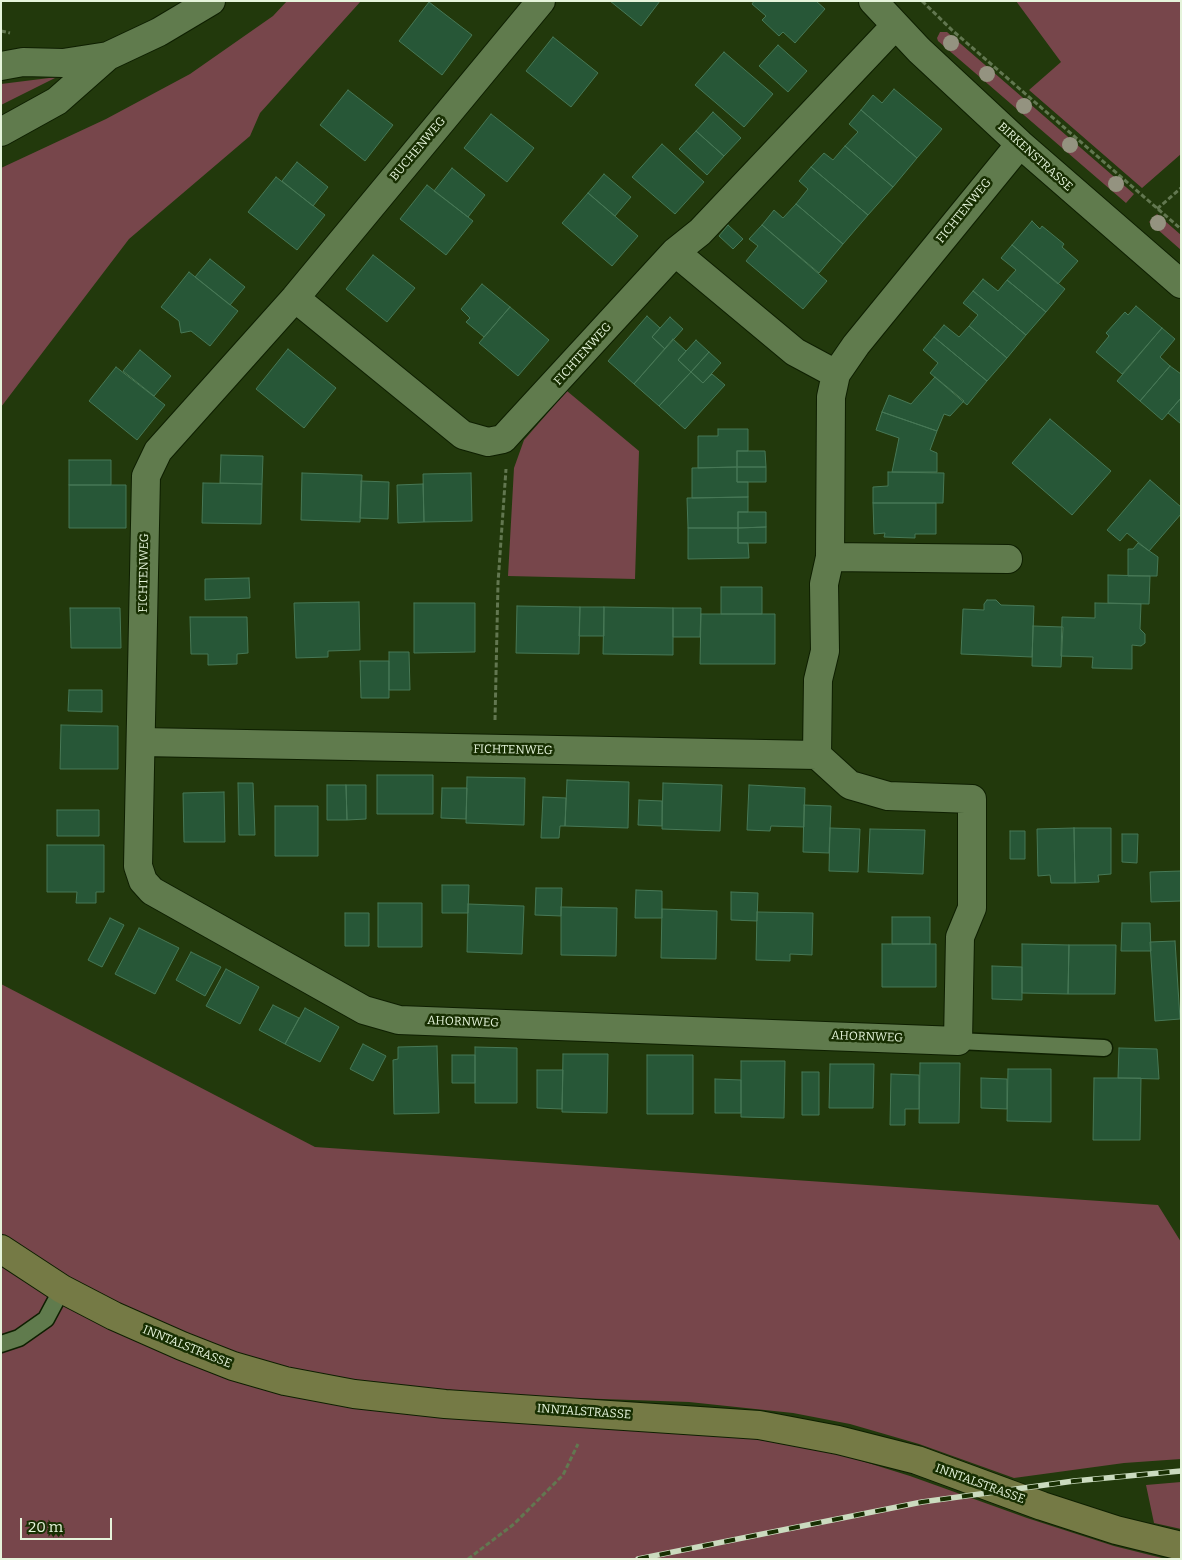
<!DOCTYPE html>
<style>
body{margin:0}
#map{position:relative;width:1182px;height:1560px;overflow:hidden;background:#22390c;font-family:Bitter,serif}
canvas{display:block}
.frame{position:absolute;inset:0;border:2px solid #e5f4db;pointer-events:none}
.scale{position:absolute;left:20px;top:1518px;width:92px;height:22px;box-sizing:border-box;border:2px solid #e5f4db;border-top:0;padding-left:6px;font-size:15px;line-height:18px;white-space:nowrap;color:#e5f4db;-webkit-text-stroke:4px #182f02;paint-order:stroke}
</style>
<div id="map">
<canvas width="1182" height="1560"></canvas>
<div class="frame"></div>
<div class="scale">20 m</div>
</div>
<script>
const context = document.querySelector('canvas').getContext('2d');
context.lineJoin = 'round';
function paint(path, color) { context.fillStyle = color; context.fill(path, 'evenodd'); }
const toPath = rows => new Path2D(rows.map(r => 'M' + r).join(''));
function trace(path, color, width, dash) { context.strokeStyle = color; context.lineWidth = width; context.lineCap = dash ? 'butt' : 'round'; context.setLineDash(dash || []); context.stroke(path); }
function write(font, color, halo, rows, align = 'center') {
  context.font = font + ' Bitter,serif'; context.lineWidth = 5; context.setLineDash([]); context.textBaseline = 'middle'; context.strokeStyle = halo; context.fillStyle = color; for (const [text, x, y, turn = 0] of rows) {
    context.save(); context.translate(x, y); context.rotate((+turn || 0) * Math.PI / 180); context.textAlign = isNaN(turn) ? turn : align; if (halo) context.strokeText(text, 0, 0); context.fillText(text, 0, 0); context.restore();
  }
}
paint(toPath([
 [287,1,361,1,260,113,250,136,129,239,1,407,1,168,106,119,190,74,273,16],
 [1016,1,1181,1,1181,154,1142,188,1029,90,1061,62],
 [940,32,947,32,1134,194,1126,203,938,41,937,38],
 [57,77,1,105,1,84],
 [1157,214,1181,235,1181,250,1149,222],
 [567,391,639,451,635,579,508,576,514,468,524,440],
 [1,984,315,1147,1158,1205,1181,1242,1181,1459,1124,1463,1014,1478,919,1444,850,1424,793,1413,689,1402,517,1396,366,1382,288,1369,238,1355,121,1304,71,1279,1,1233],
 [1,1265,179,1359,229,1379,285,1395,359,1409,447,1417,736,1436,833,1452,910,1476,1027,1518,1114,1546,1166,1559,1,1559],
 [1181,1482,1181,1529,1154,1523,1146,1485]
]), '#77464b');
const building = toPath([
 [610,1,660,1,641,26,610,1],
 [754,1,816,1,825,9,795,43,783,32,779,36,762,20,766,16,752,4,754,1],
 [429,2,472,35,442,75,399,41,429,2],
 [553,37,598,73,571,107,526,71,553,37],
 [778,45,807,71,788,92,759,66,778,45],
 [724,52,773,94,744,127,695,85,724,52],
 [894,89,942,129,917,158,861,110,873,95,882,103,894,89],
 [348,90,393,125,365,161,320,125,348,90],
 [861,110,917,158,893,187,845,146,858,132,849,124,861,110],
 [713,112,741,138,724,156,696,131,713,112],
 [491,114,534,148,507,182,464,148,491,114],
 [696,131,724,156,707,175,679,149,696,131],
 [662,144,704,182,675,214,632,177,662,144],
 [845,146,893,187,868,215,811,167,824,153,833,160,845,146],
 [297,162,328,187,313,206,282,181,297,162],
 [811,167,868,215,843,244,796,204,808,189,799,181,811,167],
 [452,168,485,195,468,217,434,191,452,168],
 [604,174,631,197,615,216,588,193,604,174],
 [276,177,325,215,297,250,248,212,276,177],
 [427,185,473,221,446,255,400,219,427,185],
 [588,193,638,236,612,266,562,223,588,193],
 [796,204,843,244,819,273,762,225,774,210,783,218,796,204],
 [1032,221,1040,229,1042,226,1064,244,1062,247,1078,261,1058,284,1012,245,1032,221],
 [728,225,743,239,733,249,719,236,728,225],
 [762,225,827,281,803,309,746,261,758,246,749,239,762,225],
 [1012,245,1065,289,1046,312,1007,280,1016,270,1001,258,1012,245],
 [373,255,415,288,387,322,346,289,373,255],
 [210,259,245,287,230,305,195,277,210,259],
 [189,272,238,311,210,346,191,331,181,333,179,321,161,307,189,272],
 [983,279,998,291,1007,280,1046,312,1026,335,973,291,983,279],
 [482,284,510,307,484,337,466,322,470,318,461,309,482,284],
 [973,291,1026,335,1007,358,969,326,978,315,963,303,973,291],
 [1136,306,1162,328,1122,374,1096,352,1109,336,1106,333,1125,312,1128,315,1136,306],
 [510,307,549,340,518,376,479,343,510,307],
 [647,316,660,328,652,337,665,349,634,384,608,361,647,316],
 [670,317,683,329,665,349,652,337,670,317],
 [944,325,959,337,969,326,1007,358,987,381,934,337,944,325],
 [1162,328,1175,339,1160,357,1170,366,1140,401,1117,381,1162,328],
 [934,337,987,381,967,405,930,373,938,363,923,350,934,337],
 [673,339,686,351,678,360,691,372,659,406,634,384,673,339],
 [696,340,709,352,691,372,678,360,696,340],
 [288,349,336,388,304,428,256,389,288,349],
 [140,350,171,376,154,396,123,371,140,350],
 [709,352,721,363,703,383,691,372,709,352],
 [1170,366,1181,374,1181,398,1162,420,1140,401,1170,366],
 [116,367,165,405,137,440,89,401,116,367],
 [691,372,703,383,712,374,725,385,685,429,659,406,691,372],
 [935,377,964,401,950,416,944,414,937,431,882,412,889,395,911,404,935,377],
 [1181,398,1181,424,1168,413,1181,398],
 [882,412,937,431,930,450,937,453,937,472,892,472,899,438,876,430,882,412],
 [1050,419,1111,471,1072,515,1012,463,1050,419],
 [718,429,748,429,748,451,737,451,737,467,698,468,698,436,718,436,718,429],
 [737,451,765,451,766,467,737,467,737,451],
 [221,455,263,456,262,484,220,483,221,455],
 [69,460,111,460,111,485,69,485,69,460],
 [737,467,766,467,766,482,737,482,737,467],
 [737,467,737,482,748,482,748,497,692,498,692,468,737,467],
 [888,472,944,473,943,503,873,503,873,487,888,486,888,472],
 [302,473,362,475,360,522,301,520,302,473],
 [471,473,472,521,424,522,423,474,471,473],
 [1150,480,1181,507,1181,514,1149,551,1127,533,1120,541,1107,530,1150,480],
 [361,481,389,482,388,519,360,518,361,481],
 [203,483,262,484,261,524,202,523,203,483],
 [423,484,424,522,398,523,397,485,423,484],
 [69,485,126,485,126,528,69,528,69,485],
 [748,497,748,512,738,512,738,528,688,528,687,498,748,497],
 [873,503,936,503,936,534,915,534,915,538,884,537,885,533,874,534,873,503],
 [738,512,766,512,766,527,738,528,738,512],
 [766,527,766,543,738,543,738,528,766,527],
 [688,528,738,528,738,543,748,543,749,558,688,559,688,528],
 [1138,543,1158,557,1157,576,1128,576,1128,549,1133,549,1138,543],
 [1108,575,1150,576,1149,604,1108,603,1108,575],
 [249,578,250,598,205,600,205,579,249,578],
 [721,587,762,587,762,614,721,614,721,587],
 [987,600,996,600,1001,605,1034,606,1032,657,961,654,963,609,984,610,984,604,987,600],
 [359,602,360,650,328,651,328,657,296,658,294,603,359,602],
 [414,603,475,603,475,652,414,653,414,603],
 [1095,603,1141,604,1140,629,1145,634,1145,643,1141,646,1132,645,1132,669,1092,668,1093,657,1061,656,1062,617,1095,618,1095,603],
 [517,606,580,607,579,654,516,653,517,606],
 [580,607,604,607,604,636,579,636,580,607],
 [604,607,673,608,673,655,603,654,604,607],
 [70,608,120,608,121,648,71,648,70,608],
 [673,608,701,608,700,637,673,637,673,608],
 [701,614,775,614,775,664,700,664,701,614],
 [190,617,247,617,248,653,237,654,237,664,208,665,208,654,191,654,190,617],
 [1033,626,1063,627,1061,667,1032,666,1033,626],
 [389,652,409,652,410,690,389,690,389,652],
 [360,661,389,661,389,698,361,698,360,661],
 [69,690,102,690,102,712,68,711,69,690],
 [61,725,118,726,118,769,60,769,61,725],
 [377,775,433,775,433,814,377,814,377,775],
 [467,777,525,778,524,825,466,823,467,777],
 [567,780,629,782,628,828,565,826,567,780],
 [238,783,253,783,255,835,239,835,238,783],
 [663,783,722,785,720,831,662,829,663,783],
 [327,785,346,785,347,820,327,820,327,785],
 [346,785,366,785,366,819,347,820,346,785],
 [749,785,805,788,804,827,771,826,770,831,747,830,749,785],
 [442,788,467,788,466,819,441,818,442,788],
 [224,792,225,842,184,842,183,793,224,792],
 [543,797,566,798,565,826,560,826,559,838,541,838,543,797],
 [639,800,662,801,662,826,638,825,639,800],
 [804,805,831,806,829,853,803,852,804,805],
 [275,806,318,806,318,856,275,856,275,806],
 [57,810,99,810,99,836,57,836,57,810],
 [830,828,860,829,858,872,829,871,830,828],
 [1074,828,1075,883,1051,883,1050,875,1038,876,1037,829,1074,828],
 [1074,828,1111,828,1111,874,1098,875,1099,882,1075,883,1074,828],
 [870,829,925,830,923,874,868,872,870,829],
 [1010,831,1025,831,1025,859,1010,859,1010,831],
 [1122,834,1138,834,1137,863,1122,862,1122,834],
 [47,845,104,845,104,892,96,892,96,903,76,903,77,892,47,892,47,845],
 [1181,871,1181,901,1151,902,1150,872,1181,871],
 [442,885,469,885,468,913,442,913,442,885],
 [536,888,562,888,561,916,535,915,536,888],
 [636,890,662,891,662,918,635,918,636,890],
 [731,892,758,893,757,921,731,920,731,892],
 [378,903,422,903,422,947,378,947,378,903],
 [468,904,524,906,522,954,467,952,468,904],
 [561,907,617,908,616,956,561,955,561,907],
 [662,909,717,911,716,959,661,958,662,909],
 [757,912,813,913,812,955,790,954,790,961,756,960,757,912],
 [345,913,369,913,369,946,345,946,345,913],
 [892,917,930,917,930,944,892,944,892,917],
 [110,918,124,925,102,967,88,960,110,918],
 [1122,923,1150,923,1151,951,1121,951,1122,923],
 [139,928,179,948,155,994,115,974,139,928],
 [1175,941,1180,1019,1155,1021,1150,942,1175,941],
 [882,944,936,944,936,987,882,987,882,944],
 [1022,944,1069,945,1068,994,1022,993,1022,944],
 [1069,945,1116,945,1115,994,1068,994,1069,945],
 [191,952,221,967,205,996,176,980,191,952],
 [992,966,1022,967,1022,1000,992,999,992,966],
 [226,969,259,987,240,1024,206,1006,226,969],
 [273,1005,299,1018,285,1044,259,1030,273,1005],
 [305,1008,339,1027,320,1062,285,1044,305,1008],
 [363,1044,386,1056,373,1081,350,1069,363,1044],
 [437,1046,439,1113,394,1114,393,1060,398,1059,398,1047,437,1046],
 [475,1047,517,1048,517,1103,475,1103,475,1047],
 [1119,1048,1157,1049,1159,1079,1118,1078,1119,1048],
 [563,1054,608,1054,607,1113,562,1112,563,1054],
 [452,1055,475,1055,475,1083,452,1083,452,1055],
 [647,1055,693,1055,693,1114,647,1114,647,1055],
 [741,1061,785,1061,784,1118,741,1117,741,1061],
 [920,1063,960,1063,959,1123,919,1123,920,1063],
 [830,1064,874,1064,873,1108,829,1108,830,1064],
 [1008,1069,1051,1069,1051,1122,1007,1121,1008,1069],
 [537,1070,563,1070,562,1109,537,1108,537,1070],
 [802,1072,819,1072,819,1115,802,1115,802,1072],
 [891,1074,919,1075,919,1109,905,1109,905,1125,890,1125,891,1074],
 [981,1078,1007,1079,1007,1109,981,1108,981,1078],
 [1094,1078,1141,1078,1140,1140,1093,1140,1094,1078],
 [715,1079,741,1080,741,1113,715,1113,715,1079]
]);
paint(building, '#275737');
trace(building, '#477856', 1);
const service = toPath([
 [958,1041,1104,1048],
 [1,1344,19,1338,46,1319,62,1289]
]);
const minor = toPath([
 [541,1,295,298,158,451,146,476,138,866,143,881,152,891,364,1010,399,1020,958,1041,960,937,972,908,972,799,888,796,850,785,817,755],
 [873,1,919,50,1020,144,1181,284],
 [675,252,795,352,836,374],
 [295,298,463,435,488,442,503,439,675,252,700,232,895,26],
 [830,557,1008,559],
 [142,742,817,755],
 [817,755,818,680,825,651,824,584,830,557,831,397,836,374,856,345,1020,144]
]);
const tertiary = toPath([
 [1,66,23,62,63,63,108,56,159,32,211,1],
 [1,132,57,101,108,56]
]);
const secondary = toPath([
 [1,1249,62,1289,114,1316,182,1346,233,1366,285,1381,354,1394,445,1404,759,1425,838,1440,917,1460,1042,1506,1116,1530,1181,1546]
]);
trace(service, '#0e1f00', 19);
trace(minor, '#0e1f00', 30);
trace(tertiary, '#0e1f00', 30);
trace(secondary, '#0e1f00', 30);
trace(toPath([
 [922,1,953,31,1181,229],
 [1,31,10,33],
 [1157,209,1181,188],
 [495,720,498,583,506,469],
 [468,1559,514,1524,563,1475,578,1444]
]), '#627750', 3, [5, 2.5]);
trace(service, '#607b4d', 16);
trace(minor, '#607b4d', 28);
trace(tertiary, '#607b4d', 28);
trace(secondary, '#757a45', 28);
const rail = toPath([
 [638,1559,922,1502,1074,1481,1181,1471]
]);
trace(rail, '#cbdbbf', 5.5);
trace(rail, '#182f02', 4, [11]);
context.fillStyle = '#949380';
for (const [x, y] of [
 [951,43],
 [987,74],
 [1024,106],
 [1070,145],
 [1116,184],
 [1158,223]
]) { context.beginPath(); context.arc(x, y, 8, 0, 2 * Math.PI); context.fill(); }
write('12px', '#e5f4db', '#182f02', [
 ["BUCHENWEG",418,149,-50],
 ["BIRKENSTRASSE",1035,157,42],
 ["FICHTENWEG",964,211,-51],
 ["FICHTENWEG",583,354,-48],
 ["FICHTENWEG",144,573,-89],
 ["FICHTENWEG",513,750,1],
 ["AHORNWEG",463,1022,2],
 ["AHORNWEG",867,1037,2],
 ["INNTALSTRASSE",187,1347,22],
 ["INNTALSTRASSE",584,1412,4],
 ["INNTALSTRASSE",980,1484,20]
]);
</script>
